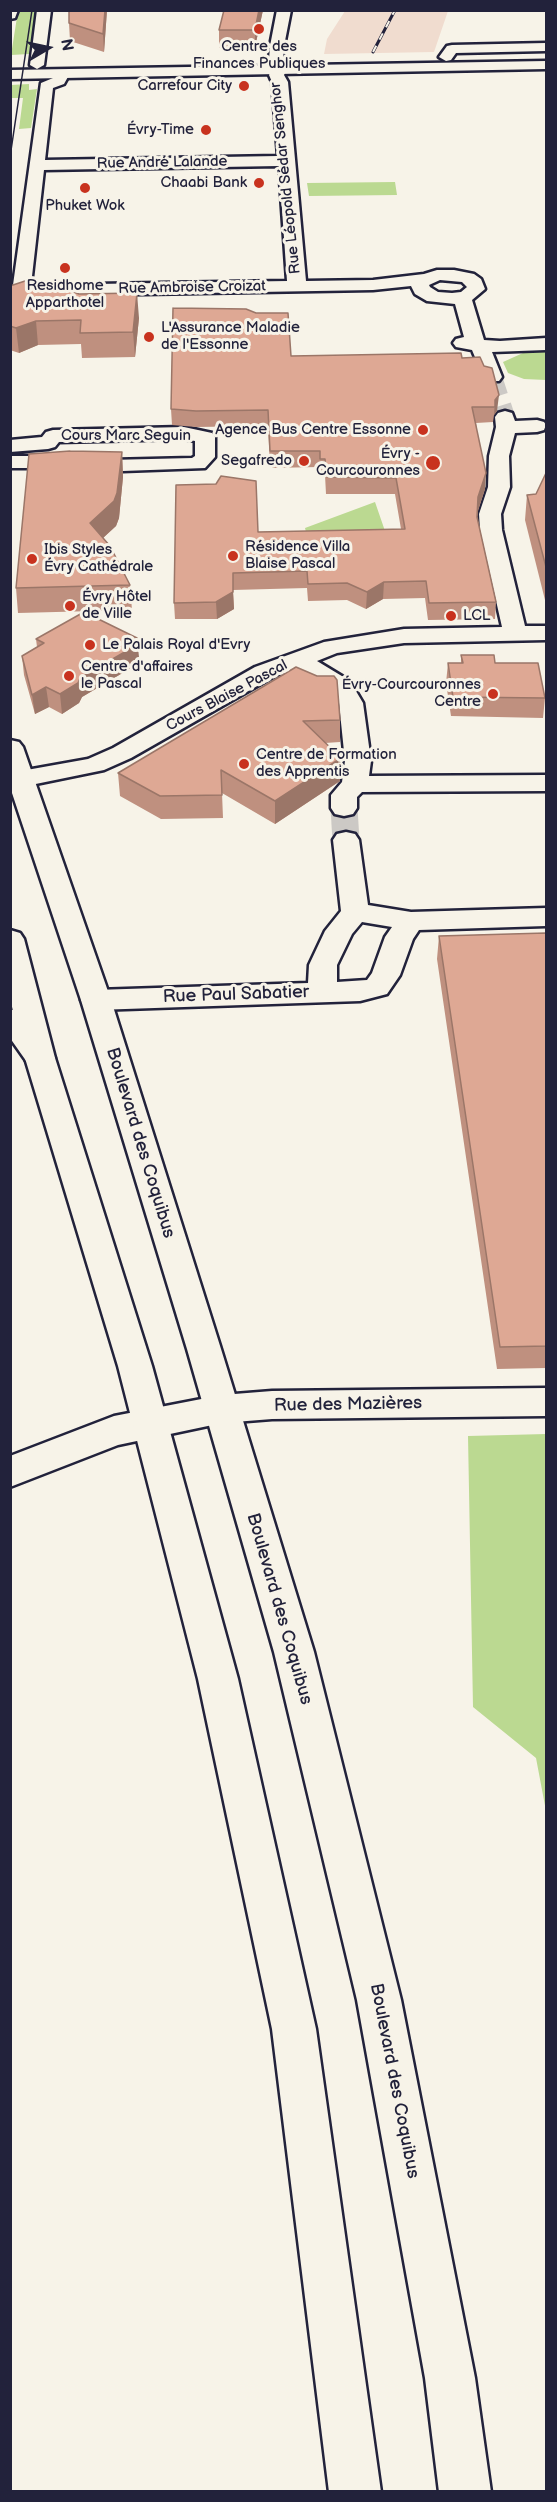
<!DOCTYPE html>
<meta charset="utf-8">
<style>
body{margin:0}
#map{position:relative;width:557px;height:2502px;overflow:hidden;background:#f7f3e8;font-family:"Balsamiq Sans",sans-serif}
canvas{display:block}
.frame{position:absolute;inset:0;border:12px solid #22223b;pointer-events:none}
.north{position:absolute;left:18px;top:18px;width:60px;height:60px;-webkit-text-stroke:4px #f7f3e8;paint-order:stroke;rotate:81deg;font-size:16px;font-weight:700;line-height:24px;text-align:center;color:#22223b}
.north::after{content:'';display:block;margin:auto;width:21px;height:27px;background:#22223b;clip-path:polygon(50% 0,100% 100%,50% 72%,0 100%)}
</style>
<div id="map">
<canvas width="557" height="2502"></canvas>
<div class="frame"></div>
<div class="north">N</div>
</div>
<script>
const context = document.querySelector('canvas').getContext('2d');
context.lineJoin = 'round';
function paint(path, color) { context.fillStyle = color; context.fill(path, 'evenodd'); }
const toPath = rows => new Path2D(rows.map(r => 'M' + r).join(''));
function trace(path, color, width, dash) { context.strokeStyle = color; context.lineWidth = width; context.lineCap = dash ? 'butt' : 'round'; context.setLineDash(dash || []); context.stroke(path); }
function write(font, color, halo, rows, align = 'center') {
  context.font = font + ' "Balsamiq Sans",sans-serif'; context.lineWidth = 6; context.setLineDash([]); context.textBaseline = 'middle'; context.strokeStyle = halo; context.fillStyle = color; for (const [text, x, y, turn = 0] of rows) {
    context.save(); context.translate(x, y); context.rotate((+turn || 0) * Math.PI / 180); context.textAlign = isNaN(turn) ? turn : align; if (halo) context.strokeText(text, 0, 0); context.fillText(text, 0, 0); context.restore();
  }
}
paint(toPath([
 [345,11,345,10,448,11,434,52,324,54,327,39]
]), '#f0dccf');
paint(toPath([
 [18,11,36,11,29,54,11,55],
 [29,84,29,90,37,89,31,128,19,129,23,98,11,98,11,85],
 [395,182,397,195,309,196,307,183],
 [546,349,546,380,524,379,508,373,503,362,523,353],
 [375,502,385,531,307,536,305,528],
 [546,1434,546,1811,536,1758,473,1707,468,1436]
]), '#bbd991');
trace(toPath([
 [492,377,505,417]
]), '#ccc9c5', 20, [20, 10]);
trace(toPath([
 [344,808,346,840]
]), '#ccc9c5', 27, [27, 14]);
const street = toPath([
 [37,10,51,10,44,65,37,69,30,65,37,10],
 [277,10,291,10,284,46,283,60,286,71,284,75,288,82,306,281,373,280,424,274,437,270,454,270,474,274,481,279,485,289,472,300,484,340,500,341,546,338,546,350,492,352,502,377,499,381,485,381,472,350,456,347,453,343,456,339,464,337,455,304,427,301,415,294,411,286,373,290,30,296,27,303,10,308,10,286,13,285,41,83,53,78,57,72,62,71,69,75,64,84,53,88,45,160,278,156,272,82,269,75,271,71,269,60,270,46,277,10],
 [279,166,287,281,31,285,44,170,279,166],
 [440,280,462,282,467,287,461,292,452,293,438,292,430,287,429,285,440,280],
 [546,43,546,51,456,53,451,60,446,61,439,57,447,46,452,45,546,43],
 [505,411,512,413,515,421,537,420,544,422,546,425,544,430,537,432,515,433,509,456,510,487,501,514,502,530,525,626,546,626,546,640,404,643,337,653,317,661,350,681,363,703,371,761,369,776,546,775,546,791,362,792,357,797,357,808,353,814,344,816,335,814,331,808,331,795,342,782,345,761,339,703,332,691,296,669,273,677,131,758,104,770,21,787,10,785,10,769,21,771,88,759,113,748,255,667,324,642,404,629,502,627,480,530,479,514,488,487,489,456,496,427,495,417,498,413,505,411],
 [184,427,212,433,215,437,215,457,205,468,68,473,47,468,10,468,10,456,47,456,68,461,192,458,195,456,195,441,184,439,59,442,55,447,48,449,10,452,10,440,42,437,46,432,53,430,184,427],
 [346,832,355,834,359,840,368,905,411,912,546,908,546,926,419,930,413,939,400,975,387,994,360,1001,96,1010,86,1007,81,1000,86,993,96,990,308,983,309,965,325,931,341,911,333,840,337,834,346,832],
 [362,922,392,927,385,937,372,973,367,980,337,982,337,965,352,934,362,922],
 [10,1009,24,1014,55,1058,51,1065,40,1068,29,1065,10,1038,10,1009],
 [546,1388,546,1416,272,1419,222,1423,118,1445,10,1487,10,1456,114,1416,222,1395,272,1391,546,1388]
]);
const secondary = toPath([
 [10,10,18,10,15,18,10,19,10,10],
 [546,61,546,69,10,79,10,70,546,61],
 [10,740,19,742,23,747,111,1000,221,1349,314,1652,401,2000,475,2378,491,2492,439,2492,425,2378,357,2000,274,1652,187,1349,81,1000,10,787,10,740],
 [10,930,20,933,24,939,55,1058,152,1366,238,1679,316,2029,381,2492,329,2492,272,2029,198,1679,118,1366,25,1058,10,999,10,930]
]);
trace(street, '#22223b', 5);
trace(secondary, '#22223b', 5);
paint(street, '#f7f3e8');
paint(secondary, '#f7f3e8');
trace(toPath([
 [10,157,32,10]
]), '#22223b', 1.5);
const rail = toPath([
 [373,52,395,10]
]);
trace(rail, '#22223b', 3);
trace(rail, '#f7f3e8', 2, [7]);
paint(toPath([
 [107,10,104,52,70,41,69,23],
 [224,10,263,10,255,47,219,48,219,30],
 [10,286,139,318,135,357,82,358,81,344,38,345,19,353,10,350],
 [291,356,462,358,497,411,494,415,493,422,476,423,485,489,478,511,477,517,496,602,495,619,428,620,425,598,383,599,366,609,347,600,308,601,307,588,233,590,234,609,217,619,175,619,174,603,258,532,401,529,395,494,326,494,325,475,320,475,319,467,270,468,268,426,196,427,172,425,171,409],
 [122,452,123,477,119,518,116,526,103,538,130,585,132,610,18,613,16,588],
 [546,473,546,604,525,520,527,495,536,494],
 [36,639,139,657,136,659,136,665,82,697,79,703,62,714,49,707,35,714,24,675,22,656,37,647],
 [461,655,495,663,545,698,543,718,451,716,446,683,448,663,461,663],
 [296,667,340,720,340,742,325,743,340,781,275,824,222,793,223,818,161,819,120,796,118,773],
 [546,933,546,1368,497,1369,437,959,439,936]
]), '#bf907f');
paint(toPath([
 [105,10,107,10,104,52,103,34],
 [259,10,263,10,255,47,255,30],
 [137,293,139,318,135,357,133,332],
 [36,321,38,345,19,353,16,328],
 [499,395,497,411,494,415,495,400],
 [122,452,123,477,119,518,116,526,92,548,90,523],
 [486,473,485,489,477,513,478,497],
 [384,582,383,599,366,609,367,592],
 [233,592,234,609,217,619,216,602],
 [137,638,139,657,136,659,136,665,82,697,79,703,62,714,60,694,80,678],
 [46,687,49,707,35,714,32,695],
 [341,758,340,781,275,824,275,801]
]), '#9b7668');
const building = toPath([
 [69,10,105,10,103,34,69,23,69,10],
 [224,10,259,10,255,30,219,30,224,10],
 [25,281,45,281,79,294,137,293,133,332,80,333,81,320,36,321,16,328,10,326,10,286,25,281],
 [173,308,246,309,256,313,288,313,291,356,461,353,462,358,480,357,484,366,492,368,499,395,495,400,495,407,472,407,486,473,478,497,477,517,496,602,429,603,426,581,384,582,367,592,347,583,308,584,307,571,233,573,233,592,216,602,174,603,176,485,216,484,221,476,256,481,258,532,405,529,396,478,327,477,325,459,320,459,320,451,270,451,268,410,196,411,171,409,173,308],
 [70,451,122,452,117,493,114,501,90,523,110,546,130,585,16,588,29,454,70,451],
 [546,473,546,567,527,495,536,494,546,473],
 [84,612,137,638,129,643,135,646,80,678,78,683,60,694,46,687,32,695,22,656,44,643,36,639,84,612],
 [461,655,494,655,495,663,538,663,545,698,453,697,448,663,463,663,461,655],
 [296,667,317,676,334,676,337,680,340,720,303,721,341,758,275,801,221,770,222,795,160,796,118,773,296,667],
 [546,933,546,1346,500,1347,439,936,546,933]
]);
paint(building, '#dea894');
trace(building, '#9b7668', 1.5);
for (const [x, y, r, color] of [
 [259,29,6,"#c8321e"],
 [244,86,6,"#c8321e"],
 [206,130,6,"#c8321e"],
 [259,183,6,"#c8321e"],
 [85,188,6,"#c8321e"],
 [65,268,6,"#c8321e"],
 [149,337,6,"#c8321e"],
 [423,430,6,"#c8321e"],
 [304,461,6,"#c8321e"],
 [433,463,8,"#c8321e"],
 [233,556,6,"#c8321e"],
 [32,559,6,"#c8321e"],
 [70,606,6,"#c8321e"],
 [451,616,6,"#c8321e"],
 [90,645,6,"#c8321e"],
 [69,676,6,"#c8321e"],
 [493,694,6,"#c8321e"],
 [244,764,6,"#c8321e"]
]) { const dot = new Path2D(); dot.arc(x, y, r, 0, 2 * Math.PI); context.fillStyle = color; context.fill(dot); trace(dot, '#f7f3e8', 2); }
write('15px', '#22223b', '#f7f3e8', [
 ["Centre des",259,47,"center"],
 ["Finances Publiques",259,64,"center"],
 ["Carrefour City",232,86,"right"],
 ["Évry-Time",194,130,"right"],
 ["Chaabi Bank",247,183,"right"],
 ["Phuket Wok",85,206,"center"],
 ["Residhome",65,286,"center"],
 ["Apparthotel",65,303,"center"],
 ["L'Assurance Maladie",161,328],
 ["de l'Essonne",161,345],
 ["Agence Bus Centre Essonne",411,430,"right"],
 ["Évry -",420,454,"right"],
 ["Courcouronnes",420,471,"right"],
 ["Segafredo",292,461,"right"],
 ["Résidence Villa",245,547],
 ["Blaise Pascal",245,564],
 ["Ibis Styles",44,550],
 ["Évry Cathédrale",44,567],
 ["Évry Hôtel",82,597],
 ["de Ville",82,614],
 ["LCL",463,616],
 ["Le Palais Royal d'Evry",102,645],
 ["Centre d'affaires",81,667],
 ["le Pascal",81,684],
 ["Évry-Courcouronnes",481,685,"right"],
 ["Centre",481,702,"right"],
 ["Centre de Formation",256,755],
 ["des Apprentis",256,772]
], 'left');
write('15px', '#22223b', '#f7f3e8', [
 ["Rue André Lalande",162,163,-1],
 ["Rue Léopold Sédar Senghor",286,178,-96],
 ["Rue Ambroise Croizat",192,288,-1],
 ["Cours Marc Seguin",126,436],
 ["Cours Blaise Pascal",227,696,-28]
]);
write('18px', '#22223b', '#f7f3e8', [
 ["Rue Paul Sabatier",236,995,-2],
 ["Boulevard des Coquibus",140,1143,73],
 ["Rue des Mazières",348,1405,-1],
 ["Boulevard des Coquibus",279,1609,74],
 ["Boulevard des Coquibus",394,2081,79]
]);
</script>
